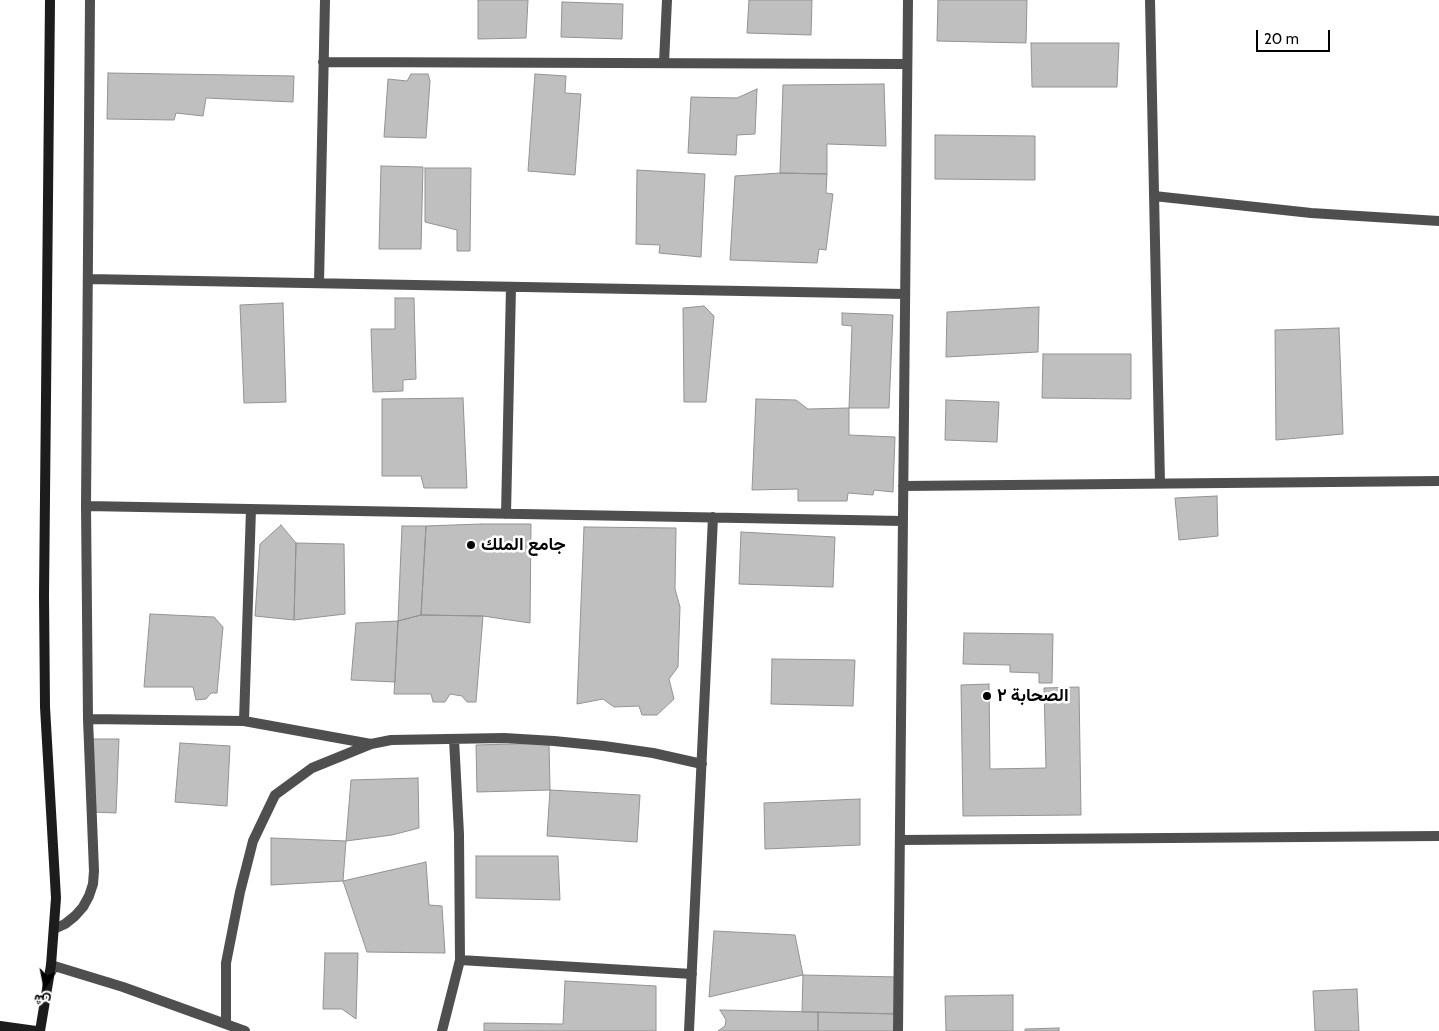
<!DOCTYPE html>
<meta charset="utf-8">
<style>
body{margin:0}
#map{position:relative;width:1439px;height:1031px;overflow:hidden;background:#fff;font-family:Cabin,Vazirmatn,sans-serif}
canvas{display:block}
.north{position:absolute;left:20px;top:961px;width:50px;height:50px;-webkit-text-stroke:4px #fff;paint-order:stroke;rotate:191deg;font-size:14px;font-weight:700;line-height:20px;text-align:center;color:#000}
.north::after{content:'';display:block;margin:auto;width:18px;height:22px;background:#000;clip-path:polygon(50% 0,100% 100%,50% 72%,0 100%)}
.scale{position:absolute;left:1256px;top:30px;width:74px;height:22px;box-sizing:border-box;border:2px solid #000;border-top:0;padding-left:6px;font-size:15px;line-height:18px;white-space:nowrap;color:#000;-webkit-text-stroke:4px #fff;paint-order:stroke}
</style>
<div id="map">
<canvas width="1439" height="1031"></canvas>
<div class="north">ش</div>
<div class="scale">20 m</div>
</div>
<script>
const context = document.querySelector('canvas').getContext('2d');
context.lineJoin = 'round';
function paint(path, color) { context.fillStyle = color; context.fill(path, 'evenodd'); }
const toPath = rows => new Path2D(rows.map(r => 'M' + r).join(''));
function trace(path, color, width, dash) { context.strokeStyle = color; context.lineWidth = width; context.lineCap = dash ? 'butt' : 'round'; context.setLineDash(dash || []); context.stroke(path); }
function write(font, color, halo, rows, align = 'center') {
  context.font = font + ' Cabin,Vazirmatn,sans-serif'; context.lineWidth = 5; context.setLineDash([]); context.textBaseline = 'middle'; context.strokeStyle = halo; context.fillStyle = color; for (const [text, x, y, turn = 0] of rows) {
    context.save(); context.translate(x, y); context.rotate((+turn || 0) * Math.PI / 180); context.textAlign = isNaN(turn) ? turn : align; if (halo) context.strokeText(text, 0, 0); context.fillText(text, 0, 0); context.restore();
  }
}
const building = toPath([
 [478,0,528,0,526,38,478,39,478,0],
 [749,0,812,0,811,35,747,33,749,0],
 [938,0,1027,0,1026,43,937,41,938,0],
 [562,2,623,4,622,39,561,37,562,2],
 [1031,43,1119,43,1117,87,1032,87,1031,43],
 [108,73,294,76,293,102,206,98,203,116,176,113,174,120,107,119,108,73],
 [411,74,428,74,430,81,426,138,384,137,388,79,407,81,411,74],
 [535,74,566,76,565,93,581,94,575,175,528,171,535,74],
 [884,84,886,146,827,144,827,174,780,173,783,85,884,84],
 [757,89,755,134,737,135,736,155,688,153,691,97,737,98,757,89],
 [935,135,1035,136,1035,180,935,179,935,135],
 [381,166,423,167,421,249,379,249,381,166],
 [425,168,471,168,470,251,457,251,457,230,425,222,425,168],
 [637,170,705,174,701,257,659,253,660,245,636,244,637,170],
 [780,173,827,174,826,193,833,194,826,250,819,249,817,263,730,260,735,176,780,173],
 [395,298,414,298,416,379,403,380,403,391,373,392,371,329,395,329,395,298],
 [283,303,286,402,244,403,240,305,283,303],
 [704,306,714,316,706,402,684,402,683,308,704,306],
 [1039,307,1038,352,946,357,947,312,1039,307],
 [842,313,893,315,889,408,849,408,852,326,842,325,842,313],
 [1339,328,1343,434,1276,440,1275,330,1339,328],
 [1043,354,1131,354,1131,399,1042,398,1043,354],
 [463,398,467,488,424,488,421,476,382,476,382,399,463,398],
 [756,399,796,400,808,409,849,408,849,435,895,437,893,492,874,490,873,495,848,493,847,501,798,501,798,489,752,490,756,399],
 [946,400,999,402,997,442,945,440,946,400],
 [1217,496,1218,536,1179,540,1175,498,1217,496],
 [481,524,531,524,530,623,483,616,421,615,426,526,481,524],
 [281,525,296,543,294,620,255,616,260,544,281,525],
 [402,526,426,526,421,615,398,621,402,526],
 [584,527,676,528,675,589,680,607,678,667,669,679,674,699,657,715,642,715,639,706,614,707,603,699,577,704,584,527],
 [741,532,835,537,833,587,739,584,741,532],
 [296,543,344,544,345,614,294,620,296,543],
 [150,614,214,617,223,627,217,693,211,693,206,699,196,700,193,687,144,687,150,614],
 [421,615,483,616,476,702,467,702,462,696,450,694,445,702,433,702,431,694,394,694,398,621,421,615],
 [398,621,395,682,351,680,356,623,398,621],
 [964,633,1053,634,1052,683,1039,683,1039,673,1010,672,1010,665,963,664,964,633],
 [772,659,855,660,853,706,771,704,772,659],
 [989,684,990,769,1046,768,1044,688,1079,687,1081,815,963,816,961,685,989,684],
 [92,739,119,739,116,813,92,812,92,739],
 [180,743,230,746,227,806,175,802,180,743],
 [549,743,550,790,477,792,476,745,549,743],
 [418,778,419,828,392,835,346,841,351,780,418,778],
 [550,790,640,795,637,842,547,836,550,790],
 [860,799,860,845,765,849,764,803,860,799],
 [271,838,346,841,343,881,271,885,271,838],
 [476,856,558,856,560,900,476,898,476,856],
 [426,862,429,905,442,906,445,953,367,952,343,881,426,862],
 [714,931,795,935,803,975,709,997,714,931],
 [325,953,358,953,356,1019,342,1009,323,1009,325,953],
 [803,975,899,977,899,1014,802,1012,803,975],
 [565,981,656,986,656,1031,484,1031,484,1023,563,1024,565,981],
 [1357,989,1359,1031,1315,1031,1313,991,1357,989],
 [1013,995,1013,1031,946,1031,945,996,1013,995],
 [720,1010,818,1012,818,1031,718,1031,725,1026,726,1020,720,1010],
 [818,1012,899,1014,898,1031,818,1031,818,1012],
 [1059,1028,1059,1031,1025,1031,1025,1029,1059,1028]
]);
paint(building, '#bfbfbf');
trace(building, '#939393', 1);
trace(toPath([
 [1150,0,1160,483],
 [323,62,907,64],
 [664,63,667,0],
 [1154,196,1311,213,1439,221],
 [88,279,905,294],
 [319,283,325,0],
 [903,486,1439,481],
 [86,506,903,521],
 [251,509,244,721,371,744],
 [506,514,511,287],
 [88,719,244,721],
 [900,840,1439,836],
 [54,929,65,924,75,916,83,907,89,896,93,884,94,871,88,719,86,506,90,0],
 [460,960,692,974],
 [51,965,123,987,245,1031],
 [226,1024,226,963,240,892,253,841,275,795,312,768,371,744,391,740,504,738,554,741,604,746,653,753,702,764],
 [442,1031,460,960,459,834,454,739],
 [689,1031,713,517],
 [898,1031,908,0]
]), '#4f4f4f', 10);
trace(toPath([
 [0,1026,36,1031],
 [40,1031,51,965,56,898,45,707,44,595,50,0]
]), '#1c1c1c', 10);
for (const [x, y, r, color] of [
 [471,545,5,"#000"],
 [987,696,5,"#000"]
]) { const dot = new Path2D(); dot.arc(x, y, r, 0, 2 * Math.PI); context.fillStyle = color; context.fill(dot); trace(dot, '#fff', 2); }
write('bold 18px', '#000', '#fff', [
 ["جامع الملك",481,545],
 ["الصحابة ٢",997,696]
], 'left');
</script>
